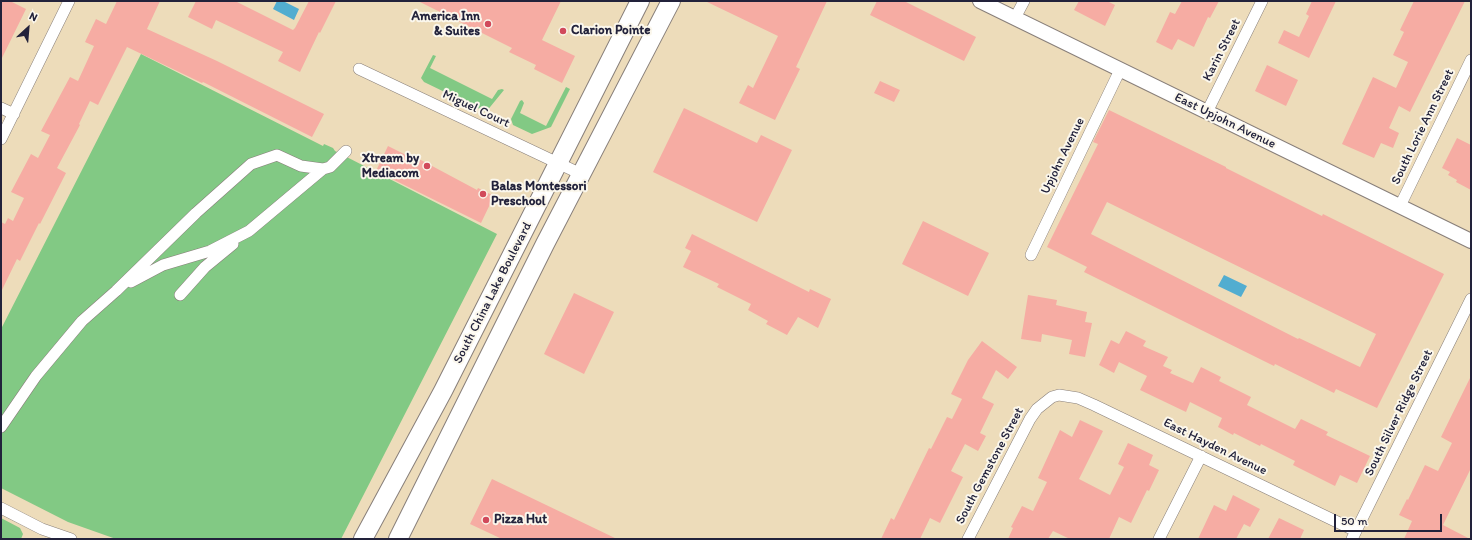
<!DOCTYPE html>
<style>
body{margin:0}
#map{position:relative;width:1472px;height:540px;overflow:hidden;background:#eddcba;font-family:Itim,sans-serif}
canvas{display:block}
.frame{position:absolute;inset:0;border:2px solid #22223b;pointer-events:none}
.north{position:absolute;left:8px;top:8px;width:40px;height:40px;-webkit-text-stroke:3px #fbf7ec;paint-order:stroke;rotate:26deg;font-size:11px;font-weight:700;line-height:16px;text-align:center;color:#22223b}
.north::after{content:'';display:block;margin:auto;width:14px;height:18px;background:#22223b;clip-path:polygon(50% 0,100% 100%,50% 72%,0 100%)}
.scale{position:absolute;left:1334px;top:514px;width:108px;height:18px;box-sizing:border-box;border:2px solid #22223b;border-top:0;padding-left:5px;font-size:12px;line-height:14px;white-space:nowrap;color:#22223b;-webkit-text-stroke:3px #fbf7ec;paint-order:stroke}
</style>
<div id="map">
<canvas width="1472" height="540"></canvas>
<div class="frame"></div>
<div class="north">N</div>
<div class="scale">50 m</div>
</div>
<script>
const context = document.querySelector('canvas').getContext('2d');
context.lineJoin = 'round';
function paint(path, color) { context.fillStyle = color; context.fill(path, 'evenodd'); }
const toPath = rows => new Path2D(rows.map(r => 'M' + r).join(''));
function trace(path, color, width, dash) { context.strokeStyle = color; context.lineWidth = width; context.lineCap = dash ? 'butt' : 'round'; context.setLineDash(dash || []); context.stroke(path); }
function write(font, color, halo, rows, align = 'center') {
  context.font = font + ' Itim,sans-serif'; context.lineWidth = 4; context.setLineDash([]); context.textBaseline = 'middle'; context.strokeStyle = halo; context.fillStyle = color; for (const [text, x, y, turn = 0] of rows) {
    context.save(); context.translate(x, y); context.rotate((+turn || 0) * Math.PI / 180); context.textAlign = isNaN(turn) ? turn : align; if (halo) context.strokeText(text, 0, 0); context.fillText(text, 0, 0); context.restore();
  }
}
paint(toPath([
 [141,54,323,146,324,144,333,148,335,151,497,234,341,539,116,539,68,522,1,488,1,329],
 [433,55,436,56,430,68,492,99,498,90,502,89,504,90,486,112,424,82,421,78],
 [566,87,570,89,551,127,532,134,513,125,511,119,520,101,522,100,524,103,520,113,546,126],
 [1,518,20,528,23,534,21,539,1,539]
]), '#82c984');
paint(toPath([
 [277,1,283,1,299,9,294,20,273,9],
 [1224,275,1247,286,1241,297,1218,286]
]), '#52add0');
paint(toPath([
 [1,1,10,1,26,9,1,60],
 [117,1,160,1,147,29,217,61,324,114,312,137,203,82,202,83,127,47,98,105,90,101,79,124,80,125,57,168,66,173,40,224,39,223,20,261,17,259,1,292,1,222,5,224,8,218,13,221,24,198,11,192,31,154,38,158,50,135,41,131,70,77,78,81,94,46,85,42,96,19,106,24],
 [196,1,235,1,293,30,295,28,309,1,336,1,320,33,319,32,300,72,278,61,283,52,216,20,212,29,188,17],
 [418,1,561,1,542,40,575,56,562,83,534,69,536,65,509,52,512,48],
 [705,1,827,1,796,67,800,69,775,120,739,103,748,85,753,88,778,36],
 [877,1,904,1,976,37,964,61,870,15],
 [1079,1,1107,1,1115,5,1105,26,1074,10],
 [1182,1,1219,1,1210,18,1208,17,1194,47,1178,39,1172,50,1156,42,1170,12,1175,14],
 [1312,1,1336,1,1309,58,1278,43,1284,30,1299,37,1309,16,1306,14],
 [1414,1,1465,1,1410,112,1399,106,1389,128,1399,133,1393,148,1381,143,1374,158,1342,144,1373,77,1396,88,1408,62,1393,55,1404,32,1400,30],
 [1267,65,1298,80,1286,106,1255,91],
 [880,81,900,90,894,102,874,93],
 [684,108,757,143,761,135,792,150,757,222,653,172],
 [1109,110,1226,167,1226,168,1322,216,1323,214,1444,274,1377,408,1336,389,1334,393,1275,364,1274,366,1084,272,1087,267,1047,247,1098,144,1093,142],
 [1107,202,1376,334,1360,367,1299,338,1298,339,1091,234],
 [1457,138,1471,145,1471,190,1456,182,1457,180,1448,175,1450,172,1442,168],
 [388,146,418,161,419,159,477,190,478,188,494,196,481,223,376,171],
 [923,221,989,253,968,296,902,264],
 [692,234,809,292,810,289,831,299,818,328,798,317,787,335,766,324,768,321,748,310,751,304,717,287,719,284,683,267,691,251,685,248],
 [574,293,614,312,584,374,544,354],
 [1028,295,1057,300,1056,305,1087,312,1085,322,1092,323,1085,357,1069,354,1072,340,1042,334,1041,342,1021,339],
 [1126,331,1146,341,1143,346,1168,357,1163,366,1172,370,1170,373,1193,383,1201,367,1221,377,1219,381,1251,397,1247,405,1295,429,1301,419,1328,432,1326,435,1370,456,1357,483,1340,475,1335,486,1293,465,1295,461,1261,444,1260,446,1234,433,1233,435,1218,427,1222,418,1190,402,1186,412,1140,390,1147,376,1119,362,1114,373,1099,365,1111,340,1119,344],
 [982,341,1017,367,1008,379,996,370,982,398,994,404,980,433,986,436,978,451,965,444,951,471,963,477,940,523,930,518,920,539,881,539,891,518,894,520,929,448,931,449,947,417,952,419,962,399,951,394,968,360],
 [1471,376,1471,468,1443,525,1470,539,1404,539,1412,521,1399,515,1407,499,1408,500,1425,465,1438,471,1452,443,1441,437],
 [1080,420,1103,431,1079,479,1110,495,1124,467,1118,464,1128,443,1153,455,1149,465,1159,470,1149,491,1147,490,1131,523,1119,517,1109,539,1070,539,1053,531,1048,539,1008,539,1013,528,1011,527,1022,506,1033,511,1047,482,1038,478,1060,430,1072,437],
 [492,479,617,539,502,539,470,524],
 [1233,495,1260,509,1250,527,1244,524,1236,539,1198,539,1214,505,1226,511],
 [1279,518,1304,530,1300,539,1268,539]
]), '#f6aca3');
const minor = toPath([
 [1015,18,1024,1],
 [359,69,581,174],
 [1,108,14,114],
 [1207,112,1262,1],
 [1,139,69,1],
 [1400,206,1471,60],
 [1031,255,1120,70],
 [131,282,163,265,210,251,249,231,323,169],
 [180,295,205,267,233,244],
 [1,427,36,376,82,321,116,291,196,213,251,164,277,155,301,166,323,169,330,167,346,151],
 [1,508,42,529,71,539],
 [968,539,1030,419,1037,409,1052,397,1059,395,1078,398,1094,405,1356,531],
 [1159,539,1201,456],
 [1352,539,1471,299]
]);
const tertiary = toPath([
 [980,1,1471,241]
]);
const primary = toPath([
 [363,539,443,391,640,1],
 [398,539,545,244,671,1]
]);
trace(minor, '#887f7a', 12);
trace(tertiary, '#887f7a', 16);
trace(primary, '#887f7a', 20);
trace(minor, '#fff', 11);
trace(tertiary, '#fff', 14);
trace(primary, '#fff', 18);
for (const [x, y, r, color] of [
 [488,24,4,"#d1495b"],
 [563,31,4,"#d1495b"],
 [427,166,4,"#d1495b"],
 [483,194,4,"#d1495b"],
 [486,520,4,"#d1495b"]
]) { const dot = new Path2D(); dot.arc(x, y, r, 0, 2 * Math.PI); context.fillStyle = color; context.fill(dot); trace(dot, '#fbf7ec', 1.5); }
write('bold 13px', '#22223b', '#fbf7ec', [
 ["America Inn",480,17,"right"],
 ["& Suites",480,32,"right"],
 ["Clarion Pointe",571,31],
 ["Xtream by",419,159,"right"],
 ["Mediacom",419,174,"right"],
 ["Balas Montessori",491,187],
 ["Preschool",491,202],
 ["Pizza Hut",494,520]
], 'left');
write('13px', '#22223b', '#fbf7ec', [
 ["Karin Street",1222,50,-63],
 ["Miguel Court",476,109,25],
 ["East Upjohn Avenue",1225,121,26],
 ["South Lorie Ann Street",1423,127,-64],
 ["Upjohn Avenue",1063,156,-64],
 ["South China Lake Boulevard",493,293,-63],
 ["South Silver Ridge Street",1399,413,-64],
 ["East Hayden Avenue",1215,447,26],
 ["South Gemstone Street",990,466,-62]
]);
</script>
